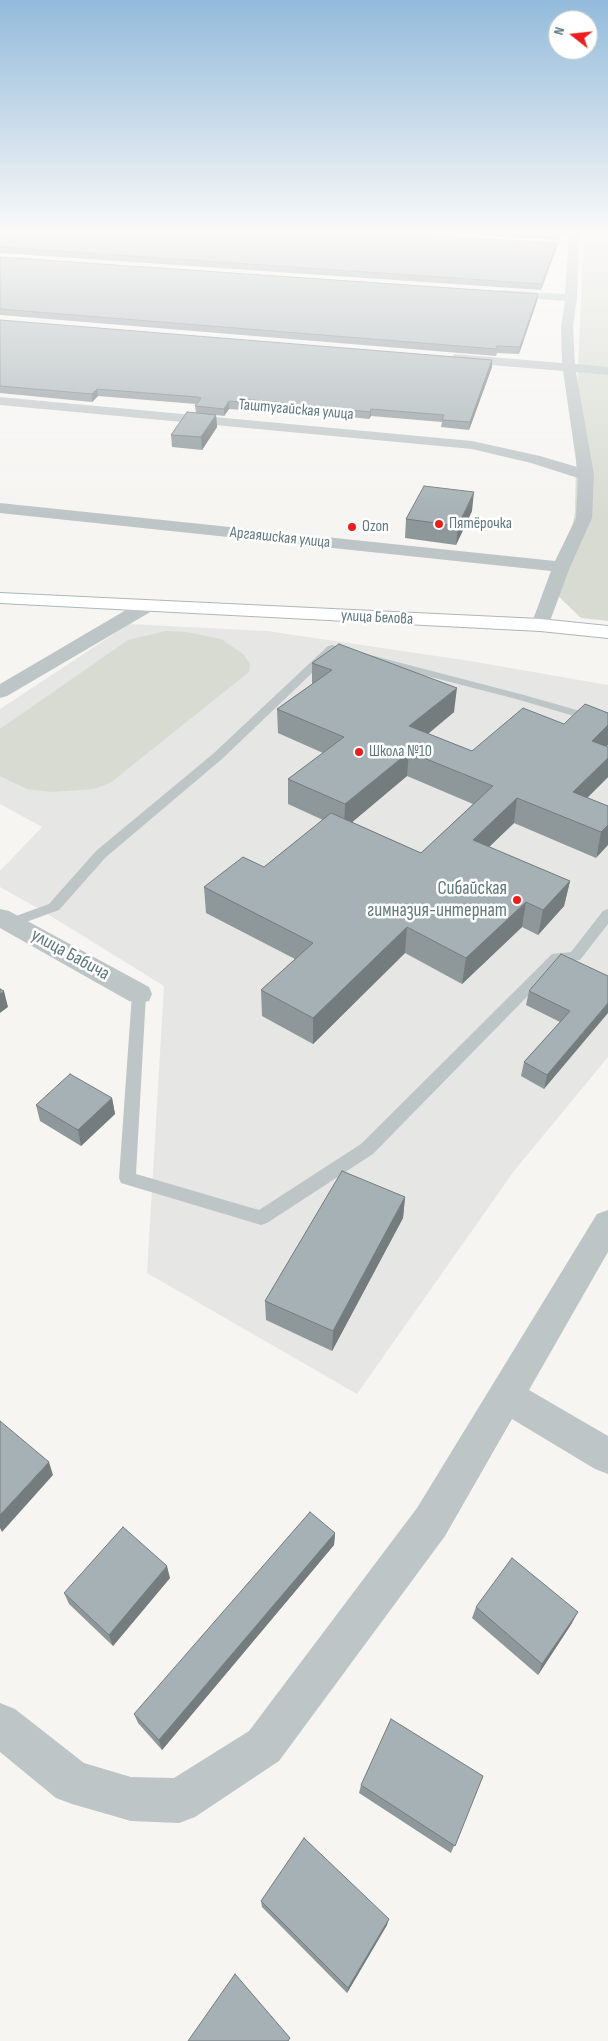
<!DOCTYPE html>
<meta charset="utf-8">
<style>
body{margin:0}
#map{position:relative;width:608px;height:2041px;overflow:hidden;background:#f6f5f2;font-family:"Sofia Sans Condensed",sans-serif}
canvas{display:block}
.north{position:absolute;left:548px;top:10px;width:50px;height:50px;box-sizing:border-box;background:#fff;border:1px solid #bfc9cb;border-radius:50%;rotate:286deg;font-size:14px;font-weight:700;line-height:20px;text-align:center;color:#5f787e}
.north::after{content:'';display:block;margin:auto;width:18px;height:22px;background:#eb1d1d;clip-path:polygon(50% 0,100% 100%,50% 72%,0 100%)}
</style>
<div id="map">
<canvas width="608" height="2041"></canvas>
<div class="north">N</div>
</div>
<script>
const context = document.querySelector('canvas').getContext('2d');
context.lineJoin = 'round';
function paint(path, color) { context.fillStyle = color; context.fill(path, 'evenodd'); }
const toPath = rows => new Path2D(rows.map(r => 'M' + r).join(''));
function trace(path, color, width, dash) { context.strokeStyle = color; context.lineWidth = width; context.lineCap = dash ? 'butt' : 'round'; context.setLineDash(dash || []); context.stroke(path); }
function write(font, color, halo, rows, align = 'center') {
  context.font = font + ' "Sofia Sans Condensed",sans-serif'; context.lineWidth = 5; context.setLineDash([]); context.textBaseline = 'middle'; context.strokeStyle = halo; context.fillStyle = color; for (const [text, x, y, turn = 0] of rows) {
    context.save(); context.translate(x, y); context.rotate((+turn || 0) * Math.PI / 180); context.textAlign = isNaN(turn) ? turn : align; if (halo) context.strokeText(text, 0, 0); context.fillText(text, 0, 0); context.restore();
  }
}
paint(toPath([
 [129,624,267,631,470,661,608,685,608,1057,514,1171,357,1394,147,1273,164,986,41,910,0,887,0,871,42,827,0,804,0,709]
]), '#e6e6e5');
paint(toPath([
 [584,231,608,231,608,621,581,618,558,596,575,513,578,366],
 [166,631,186,632,221,639,243,654,250,664,249,672,110,783,94,789,52,792,27,789,0,776,0,729,128,640]
]), '#d7dbd1');
const secondary = toPath([
 [0,593,540,619,608,626,608,638,540,631,0,603,0,593]
]);
trace(secondary, '#aeb7ba', 2);
paint(toPath([
 [332,645,524,695,608,719,608,726,516,699,334,652,222,759,106,857,59,910,15,926,5,926,3,923,5,920,49,904,96,851,214,753,328,646,332,645],
 [608,909,608,924,580,960,561,962,373,1154,267,1223,261,1225,121,1183,119,1178,132,994,134,990,139,989,144,990,146,994,136,1174,259,1210,361,1144,552,954,571,952,603,911,608,909]
]), '#bec5c7');
paint(toPath([
 [569,231,579,231,577,298,573,326,575,364,608,367,608,375,576,372,594,475,592,518,570,567,547,629,540,631,533,629,531,625,551,571,0,513,0,503,555,561,576,518,578,478,531,463,472,449,0,405,0,397,472,441,540,456,577,467,563,371,455,362,449,358,455,354,562,363,561,326,565,301,500,296,494,293,500,290,565,294,569,231],
 [145,601,152,603,154,607,152,611,7,696,0,698,0,684,138,603,145,601],
 [0,909,9,911,149,987,152,994,149,1001,139,1003,129,1001,0,928,0,909],
 [608,1210,608,1252,529,1390,608,1436,608,1474,595,1469,512,1419,445,1536,279,1761,195,1817,179,1823,131,1821,72,1804,56,1798,0,1752,0,1703,15,1709,84,1763,131,1777,174,1778,249,1731,417,1508,597,1214,608,1210]
]), '#bec5c7');
paint(secondary, '#fff');
paint(toPath([
 [0,231,557,243,556,249,541,290,0,253],
 [410,231,562,231,559,240],
 [0,257,538,294,537,301,519,354,497,353,496,356,0,315],
 [0,320,492,367,469,430,441,427,442,422,371,416,369,419,245,406,242,410,229,409,224,416,216,415,217,427,202,450,172,447,171,435,196,413,195,406,196,404,98,396,92,402,0,393],
 [472,511,456,545,405,538,406,519],
 [312,663,454,712,428,734,472,751,608,747,608,777,587,798,608,806,596,858,514,823,489,847,570,881,564,906,538,935,522,927,462,984,405,953,313,1044,262,1016,261,990,295,959,206,913,204,887,264,867,323,820,288,804,288,779,323,753,278,733,277,709,312,684],
 [407,776,473,804,421,853,352,822],
 [608,976,544,1089,521,1076,524,1062,560,1022,526,1005,529,991],
 [112,1098,115,1114,81,1146,40,1121,36,1105],
 [405,1197,403,1218,332,1351,266,1320,265,1301],
 [335,1533,334,1545,162,1750,138,1723,134,1714],
 [170,1578,113,1646,69,1604,64,1593],
 [476,1607,572,1623,538,1675,472,1618],
 [483,1776,451,1853,359,1793,361,1785],
 [261,1901,387,1925,347,1993,262,1907]
]), '#8e989b');
paint(toPath([
 [557,243,556,249,541,290,542,284],
 [538,294,537,301,519,354,520,347],
 [492,360,492,367,469,430,470,422],
 [97,389,98,396,92,402,92,394],
 [244,399,245,406,242,410,242,402],
 [229,401,229,409,224,416,224,409],
 [371,409,371,416,369,419,370,412],
 [216,415,217,427,202,450,201,437],
 [474,492,472,511,456,545,458,526],
 [457,688,454,712,407,751,409,726],
 [608,725,608,745,587,765,592,741],
 [409,752,407,776,344,829,345,804],
 [608,758,608,777,568,817,573,792],
 [517,798,514,823,470,865,473,840],
 [608,825,608,845,596,858,601,832],
 [570,881,564,906,538,935,543,910],
 [526,902,522,927,462,984,466,958],
 [407,927,405,953,313,1044,313,1018],
 [4,991,8,1007,0,1013,0,994],
 [608,1003,608,1013,544,1089,547,1075],
 [112,1098,115,1114,81,1146,78,1130],
 [405,1197,403,1218,332,1351,333,1331],
 [49,1462,53,1475,2,1532,0,1528,0,1515],
 [335,1533,334,1545,162,1750,159,1740],
 [167,1566,170,1578,113,1646,109,1635],
 [578,1612,572,1623,538,1675,542,1664],
 [389,1919,387,1925,347,1993,348,1988]
]), '#747c7e');
const building = toPath([
 [0,231,351,231,557,243,542,284,0,247,0,231],
 [509,231,561,231,560,234,509,231],
 [0,257,538,294,520,347,497,346,496,349,0,309,0,257],
 [0,320,492,360,470,422,442,420,444,415,371,409,370,412,244,399,242,402,229,401,224,409,195,406,201,398,197,397,97,389,92,394,0,386,0,320],
 [187,412,216,415,201,437,171,435,187,412],
 [424,486,474,492,458,526,406,519,424,486],
 [339,644,457,688,409,726,472,751,523,708,564,724,585,704,608,713,608,725,592,741,608,747,608,758,573,792,608,806,608,825,601,832,517,798,473,840,570,881,543,910,526,902,466,958,407,927,313,1018,261,990,313,943,204,887,243,857,264,867,331,813,421,853,493,786,409,752,345,804,288,779,344,737,277,709,332,670,312,663,339,644],
 [561,954,608,976,608,1003,547,1075,524,1062,570,1011,529,991,561,954],
 [0,989,4,991,0,994,0,989],
 [70,1074,112,1098,78,1130,36,1105,70,1074],
 [342,1171,405,1197,333,1331,265,1301,342,1171],
 [0,1421,49,1462,0,1515,0,1421],
 [310,1512,335,1533,159,1740,134,1714,310,1512],
 [123,1527,167,1566,109,1635,64,1593,123,1527],
 [512,1558,578,1612,542,1664,476,1607,512,1558],
 [391,1719,483,1776,455,1846,361,1785,391,1719],
 [304,1838,389,1919,348,1988,261,1901,304,1838],
 [235,1974,290,2038,288,2041,188,2041,235,1974]
]);
paint(building, '#a5b1b4');
trace(building, '#747c7e', 1);
const sky = context.createLinearGradient(0, 0, 0, 516);
sky.addColorStop(0, '#93bbdb');
sky.addColorStop(0.45, '#fbfaf9');
sky.addColorStop(1, '#fbfaf900');
context.fillStyle = sky;
context.fillRect(0, 0, 608, 516);
for (const [x, y, r, color] of [
 [439,524,5,"#eb1d1d"],
 [352,527,5,"#eb1d1d"],
 [359,752,5,"#eb1d1d"],
 [517,900,5,"#eb1d1d"]
]) { const dot = new Path2D(); dot.arc(x, y, r, 0, 2 * Math.PI); context.fillStyle = color; context.fill(dot); trace(dot, '#fff', 2); }
write('16px', '#5f787e', '#fff', [
 ["Таштугайская улица",296,410,5],
 ["Аргаяшская улица",280,538,6],
 ["улица Белова",377,618,3]
]);
write('16px', '#5f787e', '#fff', [
 ["Пятёрочка",449,524],
 ["Ozon",362,527],
 ["Школа №10",369,752]
], 'left');
write('19px', '#5f787e', '#fff', [
 ["Сибайская",507,889],
 ["гимназия-интернат",507,911]
], 'right');
write('19px', '#5f787e', '#fff', [
 ["улица Бабича",70,955,29]
]);
</script>
